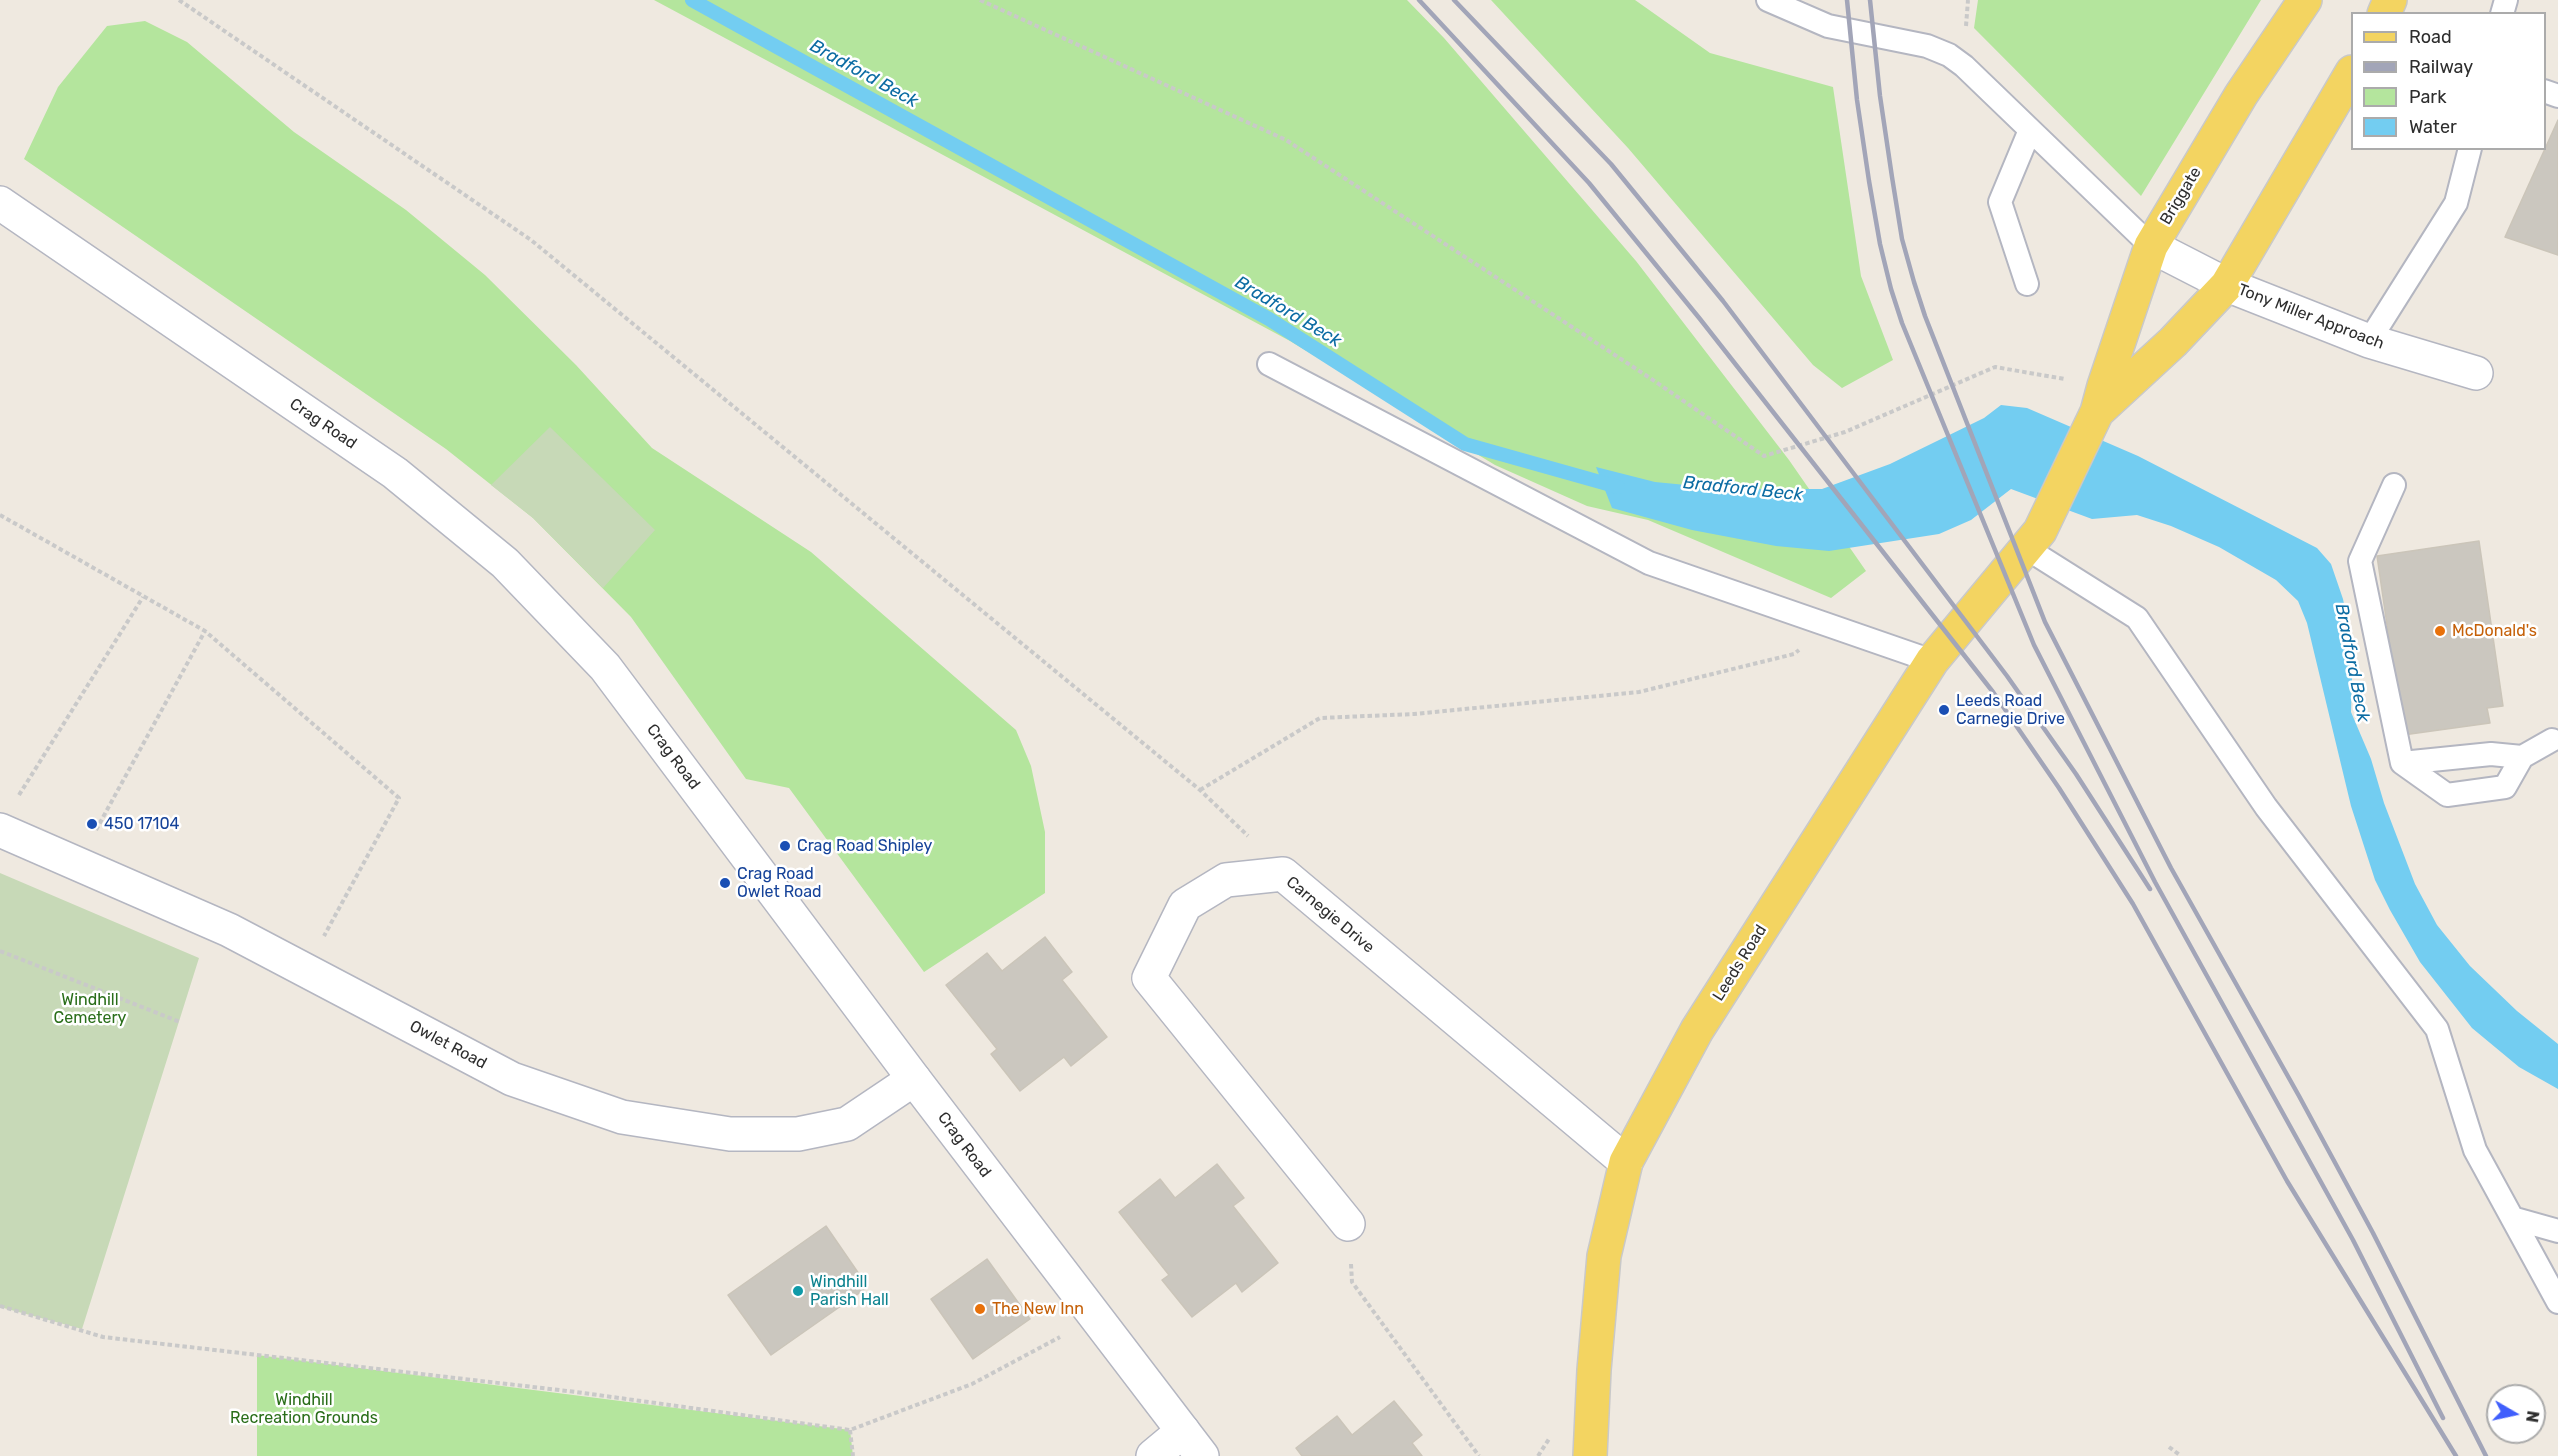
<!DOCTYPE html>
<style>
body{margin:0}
#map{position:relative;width:2558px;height:1456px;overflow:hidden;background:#efe9e0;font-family:Rubik,sans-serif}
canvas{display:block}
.legend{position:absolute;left:2351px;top:12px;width:195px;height:138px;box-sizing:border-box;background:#fff;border:2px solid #ababab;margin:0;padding:8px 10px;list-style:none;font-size:18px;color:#2e2e2e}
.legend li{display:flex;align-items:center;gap:12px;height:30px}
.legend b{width:30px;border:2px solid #ababab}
.north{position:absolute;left:2486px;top:1384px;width:60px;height:60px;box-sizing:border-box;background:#fff;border:2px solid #ababab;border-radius:50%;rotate:99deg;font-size:16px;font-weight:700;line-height:24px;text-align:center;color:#2e2e2e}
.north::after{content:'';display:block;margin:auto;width:21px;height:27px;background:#405ffc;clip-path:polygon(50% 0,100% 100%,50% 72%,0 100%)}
</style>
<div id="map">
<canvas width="2558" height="1456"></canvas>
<ul class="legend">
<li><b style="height:8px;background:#f3d461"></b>Road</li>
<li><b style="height:8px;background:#a2a5b8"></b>Railway</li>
<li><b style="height:16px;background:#b4e59d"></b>Park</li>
<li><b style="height:16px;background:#73cdf1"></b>Water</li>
</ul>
<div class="north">N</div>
</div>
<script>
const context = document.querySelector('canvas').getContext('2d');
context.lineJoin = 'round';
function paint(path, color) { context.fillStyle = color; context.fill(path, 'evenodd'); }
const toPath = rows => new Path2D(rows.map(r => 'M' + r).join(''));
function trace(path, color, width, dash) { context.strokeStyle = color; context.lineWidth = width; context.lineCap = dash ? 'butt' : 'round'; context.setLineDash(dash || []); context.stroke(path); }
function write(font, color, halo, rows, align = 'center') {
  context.font = font + ' Rubik,sans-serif'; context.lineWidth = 5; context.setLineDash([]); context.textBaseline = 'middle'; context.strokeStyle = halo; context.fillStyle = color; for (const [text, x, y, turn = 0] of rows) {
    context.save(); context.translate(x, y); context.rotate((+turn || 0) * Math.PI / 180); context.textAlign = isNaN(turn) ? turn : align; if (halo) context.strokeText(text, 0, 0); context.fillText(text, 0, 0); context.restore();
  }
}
paint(toPath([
 [654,0,1407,0,1444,38,1636,261,1789,460,1866,571,1831,598,1648,520,1587,506,1495,465,1290,341],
 [1491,0,1635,0,1710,53,1833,87,1861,276,1893,360,1842,388,1813,365,1628,148],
 [1978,0,2261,0,2141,196,1974,28],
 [145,21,187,42,294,132,406,210,485,275,576,365,652,448,811,552,1016,730,1031,766,1045,832,1045,893,924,972,789,788,746,779,631,617,533,518,446,449,24,159,58,87,107,26],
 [257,1355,850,1430,853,1456,257,1456]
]), '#b4e59d');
paint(toPath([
 [550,427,655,530,603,588,533,518,491,485],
 [0,873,199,958,82,1329,0,1307]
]), '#c7d9b7');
paint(toPath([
 [2001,405,2027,408,2138,456,2317,548,2331,564,2343,599,2353,647,2351,712,2371,759,2384,803,2415,884,2437,925,2470,966,2517,1011,2558,1044,2558,1089,2519,1067,2472,1028,2420,962,2390,910,2375,880,2351,806,2307,623,2298,601,2276,580,2219,547,2171,526,2137,515,2092,519,2011,489,1971,520,1939,534,1829,551,1776,546,1692,530,1612,508,1596,467,1655,482,1727,489,1822,489,1890,464,1984,418]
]), '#73cdf1');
trace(toPath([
 [692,0,1269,319,1465,444,1618,487]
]), '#73cdf1', 14);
const building = toPath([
 [2558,120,2558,255,2505,237,2558,120],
 [2479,541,2503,706,2487,708,2490,723,2403,735,2377,556,2479,541],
 [1045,937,1072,972,1062,980,1107,1037,1071,1066,1064,1057,1020,1091,991,1054,997,1049,946,985,987,953,1002,971,1045,937],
 [1217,1164,1244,1198,1233,1206,1278,1263,1242,1292,1236,1283,1192,1317,1162,1280,1169,1275,1119,1212,1160,1179,1175,1198,1217,1164],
 [826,1226,868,1287,771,1355,728,1295,826,1226],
 [987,1259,1030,1319,973,1359,931,1299,987,1259],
 [1394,1401,1422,1435,1412,1443,1422,1456,1302,1456,1296,1448,1337,1416,1352,1435,1394,1401]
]);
paint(building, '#cbc7bf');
trace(building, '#cbc5b9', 1.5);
const lane = toPath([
 [1768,0,1828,26,1927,46,1949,55,1964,66,2151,246],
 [2502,14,2506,0],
 [2544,91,2558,96],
 [2027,284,2000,202,2030,130],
 [2369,341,2456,203,2470,148],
 [1269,364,1649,563,1932,661],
 [2394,485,2360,561,2402,763,2447,795,2505,787,2522,757,2552,740],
 [2026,548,2137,618,2266,807,2437,1029,2475,1150,2558,1302],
 [2402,763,2491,754,2522,757],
 [2512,1218,2558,1231]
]);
const street = toPath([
 [2151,246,2227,285,2369,341,2476,373],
 [0,830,229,930,512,1079,622,1117,730,1134,798,1134,847,1124,914,1079],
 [1348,1224,1149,978,1185,905,1226,880,1283,874,1626,1162],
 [1153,1456,1183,1431]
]);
const secondary = toPath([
 [0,203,395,473,505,563,605,667,914,1079,1202,1456]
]);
const primary = toPath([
 [2384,14,2390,0],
 [2097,412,2173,342,2227,285,2352,72],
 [1590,1456,1594,1370,1604,1256,1626,1162,1697,1030,1932,661,2040,531,2097,412,2104,386,2151,246,2241,95,2305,0]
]);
trace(lane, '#b4b6c1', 26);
trace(street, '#b4b6c1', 36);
trace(secondary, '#b4b6c1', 36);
trace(primary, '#c9c9c9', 36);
trace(toPath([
 [179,0,531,240,1200,790,1248,836],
 [980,0,1286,140,1650,378,1764,456,1845,432,1995,367,2065,379],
 [1966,26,1968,0],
 [0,515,205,631,399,798,324,936],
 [1200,790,1320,718,1414,714,1639,692,1794,654,1799,650],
 [19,795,143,597],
 [96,830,205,631],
 [0,951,180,1022],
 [1351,1264,1352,1282,1479,1456],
 [0,1306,103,1337,576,1392,850,1430,972,1384,1060,1337],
 [850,1430,853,1456],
 [2169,1447,2181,1456],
 [1538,1456,1549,1439]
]), '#c9c9c9', 4, [4.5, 3]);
trace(lane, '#fff', 22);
trace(street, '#fff', 33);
trace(secondary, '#fff', 33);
trace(primary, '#f3d461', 33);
trace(toPath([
 [1419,0,1589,183,1700,319,1993,692,2059,788,2133,904,2287,1181,2456,1456],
 [1454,0,1611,164,1723,301,2007,676,2076,774,2150,889],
 [1847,0,1857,100,1869,181,1880,244,1891,289,1902,323,2034,645,2155,882,2353,1240,2443,1418],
 [1870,0,1880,96,1892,177,1902,239,1914,282,1925,316,2045,622,2171,868,2299,1096,2373,1233,2486,1456]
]), '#a2a5b8', 4.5);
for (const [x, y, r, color] of [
 [2440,631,6,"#e8710a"],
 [1944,710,6,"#1a4fb4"],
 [92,824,6,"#1a4fb4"],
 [785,846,6,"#1a4fb4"],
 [725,883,6,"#1a4fb4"],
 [798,1291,6,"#0f9aa8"],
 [980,1309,6,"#e8710a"]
]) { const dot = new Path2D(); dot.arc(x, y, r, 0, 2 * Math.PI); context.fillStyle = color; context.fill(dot); trace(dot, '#fff', 2); }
write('16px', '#2e2e2e', '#fff', [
 ["Briggate",2181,196,-59],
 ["Tony Miller Approach",2311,317,21],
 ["Crag Road",323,424,34],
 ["Crag Road",673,757,53],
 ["Carnegie Drive",1330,915,40],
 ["Leeds Road",1740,963,-58],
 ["Owlet Road",448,1045,28],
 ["Crag Road",964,1145,53]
]);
write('16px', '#c56008', '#fff', [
 ["McDonald's",2452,631],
 ["The New Inn",992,1309]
], 'left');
write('16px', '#164399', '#fff', [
 ["Leeds Road",1956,701],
 ["Carnegie Drive",1956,719],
 ["450 17104",104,824],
 ["Crag Road Shipley",797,846],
 ["Crag Road",737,874],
 ["Owlet Road",737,892]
], 'left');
write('16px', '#2a6e1a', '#fff', [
 ["Windhill",90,1000],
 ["Cemetery",90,1018],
 ["Windhill",304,1400],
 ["Recreation Grounds",304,1418]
]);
write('16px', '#0d838f', '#fff', [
 ["Windhill",810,1282],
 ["Parish Hall",810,1300]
], 'left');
write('italic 18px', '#0c6ca3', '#fff', [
 ["Bradford Beck",864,74,29],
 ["Bradford Beck",1288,312,31],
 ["Bradford Beck",1743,489,6],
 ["Bradford Beck",2352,663,79]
]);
</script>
